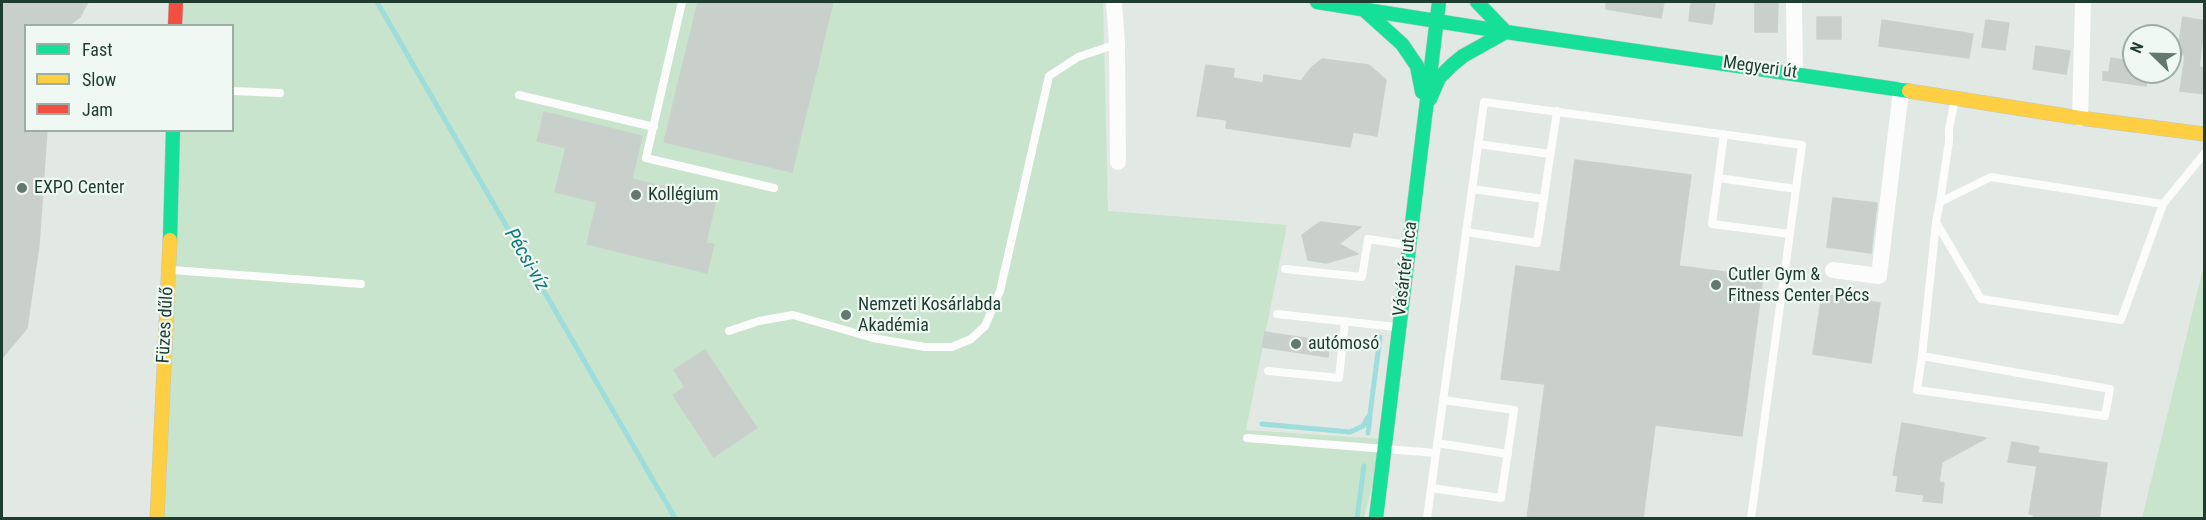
<!DOCTYPE html>
<meta charset="utf-8">
<style>
body{margin:0}
#map{position:relative;width:2206px;height:520px;overflow:hidden;background:#e2e8e4;font-family:"Roboto Condensed",sans-serif}
canvas{display:block}
.frame{position:absolute;inset:0;border:3px solid #1e3d30;pointer-events:none}
.legend{position:absolute;left:24px;top:24px;width:210px;height:108px;box-sizing:border-box;background:#eff8f2;border:2px solid #9bada4;margin:0;padding:8px 10px;list-style:none;font-size:18px;color:#1e3d30}
.legend li{display:flex;align-items:center;gap:12px;height:30px}
.legend b{width:30px;border:2px solid #9bada4}
.north{position:absolute;left:2122px;top:24px;width:60px;height:60px;box-sizing:border-box;background:#eff8f2;border:2px solid #9bada4;border-radius:50%;rotate:293deg;font-size:16px;font-weight:700;line-height:24px;text-align:center;color:#1e3d30}
.north::after{content:'';display:block;margin:auto;width:21px;height:27px;background:#63796f;clip-path:polygon(50% 0,100% 100%,50% 72%,0 100%)}
</style>
<div id="map">
<canvas width="2206" height="520"></canvas>
<div class="frame"></div>
<ul class="legend">
<li><b style="height:8px;background:#16e098"></b>Fast</li>
<li><b style="height:8px;background:#ffcf43"></b>Slow</li>
<li><b style="height:8px;background:#f24e42"></b>Jam</li>
</ul>
<div class="north">N</div>
</div>
<script>
const context = document.querySelector('canvas').getContext('2d');
context.lineJoin = 'round';
function paint(path, color) { context.fillStyle = color; context.fill(path, 'evenodd'); }
const toPath = rows => new Path2D(rows.map(r => 'M' + r).join(''));
function trace(path, color, width, dash) { context.strokeStyle = color; context.lineWidth = width; context.lineCap = dash ? 'butt' : 'round'; context.setLineDash(dash || []); context.stroke(path); }
function write(font, color, halo, rows, align = 'center') {
  context.font = font + ' "Roboto Condensed",sans-serif'; context.lineWidth = 4.5; context.setLineDash([]); context.textBaseline = 'middle'; context.strokeStyle = halo; context.fillStyle = color; for (const [text, x, y, turn = 0] of rows) {
    context.save(); context.translate(x, y); context.rotate((+turn || 0) * Math.PI / 180); context.textAlign = isNaN(turn) ? turn : align; if (halo) context.strokeText(text, 0, 0); context.fillText(text, 0, 0); context.restore();
  }
}
paint(toPath([
 [171,2,1103,2,1108,211,1287,225,1246,430,1384,439,1364,518,157,518,168,131,232,130,232,26,170,25],
 [2204,265,2204,518,2142,518]
]), '#c9e4cc');
trace(toPath([
 [377,2,675,518],
 [1262,424,1350,432,1363,426,1370,414,1380,337],
 [1368,433,1370,417],
 [1357,518,1364,466]
]), '#9ddddc', 5);
const building = toPath([
 [2,2,88,2,80,17,68,26,26,26,26,130,47,130,39,245,27,328,2,358,2,2],
 [698,2,833,2,792,172,664,142,698,2],
 [1606,2,1664,2,1661,18,1606,9,1606,2],
 [1691,2,1715,3,1712,24,1689,21,1691,2],
 [1755,2,1778,2,1777,32,1755,32,1755,2],
 [1817,17,1841,17,1841,39,1817,39,1817,17],
 [2183,17,2205,21,2199,67,2205,68,2205,94,2180,91,2185,55,2177,54,2183,17],
 [1882,20,1973,34,1969,58,1879,46,1882,20],
 [1986,20,2009,23,2005,50,1982,47,1986,20],
 [2036,46,2070,51,2066,74,2033,69,2036,46],
 [2111,58,2134,62,2134,72,2148,72,2146,86,2103,80,2103,72,2109,72,2111,58],
 [1322,59,1369,65,1386,80,1377,136,1353,132,1350,147,1226,128,1227,120,1197,116,1206,65,1234,69,1233,78,1263,83,1264,75,1301,81,1312,67,1322,59],
 [544,112,642,136,632,179,716,199,706,243,714,244,707,273,587,244,597,202,555,192,566,148,537,141,544,112],
 [1575,160,1691,175,1679,266,1763,277,1742,436,1655,425,1643,519,1527,519,1545,384,1501,379,1516,266,1560,272,1575,160],
 [1833,198,1877,203,1871,253,1827,247,1833,198],
 [1320,222,1361,227,1339,244,1358,254,1326,263,1308,260,1302,235,1320,222],
 [1822,294,1880,303,1871,363,1813,354,1822,294],
 [1265,332,1330,342,1328,357,1262,347,1265,332],
 [705,350,757,428,714,457,673,395,685,387,674,370,705,350],
 [1902,423,1986,438,1942,462,1939,482,1944,483,1942,503,1923,501,1924,495,1896,491,1898,476,1893,475,1902,423],
 [2012,442,2039,447,2038,453,2107,463,2099,519,2033,519,2034,515,2029,514,2037,466,2008,462,2012,442]
]);
paint(building, '#c9d0cc');
trace(building, '#cad1cd', 1.5);
const fast = toPath([
 [1317,2,1506,32,1909,91],
 [1477,2,1506,32],
 [1363,9,1402,44,1417,66,1422,92],
 [1430,99,1439,78,1452,65,1463,56,1506,32],
 [170,240,173,130],
 [1376,518,1439,2]
]);
const slow = toPath([
 [1909,91,2080,118,2204,134],
 [157,518,170,240]
]);
const jam = toPath([
 [175,26,176,2]
]);
trace(fast, '#bdc8c2', 15);
trace(slow, '#bdc8c2', 15);
trace(jam, '#bdc8c2', 15);
trace(toPath([
 [682,2,646,158,774,188],
 [232,91,280,93],
 [519,95,654,127],
 [1724,134,1712,224,1790,234],
 [1478,144,1550,154],
 [1718,178,1796,189],
 [1472,189,1544,199],
 [1940,202,1949,141,1949,129,1955,99],
 [2163,204,1991,177,1940,202,1936,222,1981,299,2121,320,2163,204,2204,154],
 [1466,232,1537,243,1557,111],
 [1285,269,1362,277,1368,239,1408,245],
 [172,270,361,284],
 [1277,314,1396,327],
 [729,331,759,321,793,315,873,338,925,347,952,347,971,339,985,326,1000,291,1049,76,1078,57,1117,44],
 [1922,356,2110,389,2105,416,1917,390,1922,356],
 [1922,356,1936,223],
 [1268,371,1339,378,1345,321],
 [1247,438,1436,453],
 [1437,443,1508,454],
 [1431,488,1501,498,1514,410,1443,400],
 [1427,518,1484,102,1802,145,1751,518]
]), '#fbfcfb', 8);
trace(toPath([
 [1114,2,1117,44,1118,162],
 [1794,2,1795,73],
 [2080,118,2083,2],
 [1833,270,1879,276,1901,90]
]), '#fbfcfb', 16);
trace(fast, '#16e098', 14);
trace(slow, '#ffcf43', 14);
trace(jam, '#f24e42', 14);
for (const [x, y, r, color] of [
 [22,188,6,"#63796f"],
 [636,195,6,"#63796f"],
 [1716,285,6,"#63796f"],
 [846,315,6,"#63796f"],
 [1296,344,6,"#63796f"]
]) { const dot = new Path2D(); dot.arc(x, y, r, 0, 2 * Math.PI); context.fillStyle = color; context.fill(dot); trace(dot, '#eff8f2', 2); }
write('18px', '#1e3d30', '#eff8f2', [
 ["Megyeri út",1760,68,8],
 ["Vásártér utca",1406,269,-83],
 ["Füzes dűlő",166,325,-87]
]);
write('18px', '#1e3d30', '#eff8f2', [
 ["EXPO Center",34,188],
 ["Kollégium",648,195],
 ["Cutler Gym &",1728,275],
 ["Fitness Center Pécs",1728,296],
 ["Nemzeti Kosárlabda",858,305],
 ["Akadémia",858,326],
 ["autómosó",1308,344]
], 'left');
write('italic 20px', '#117a7a', '#eff8f2', [
 ["Pécsi-víz",526,260,60]
]);
</script>
